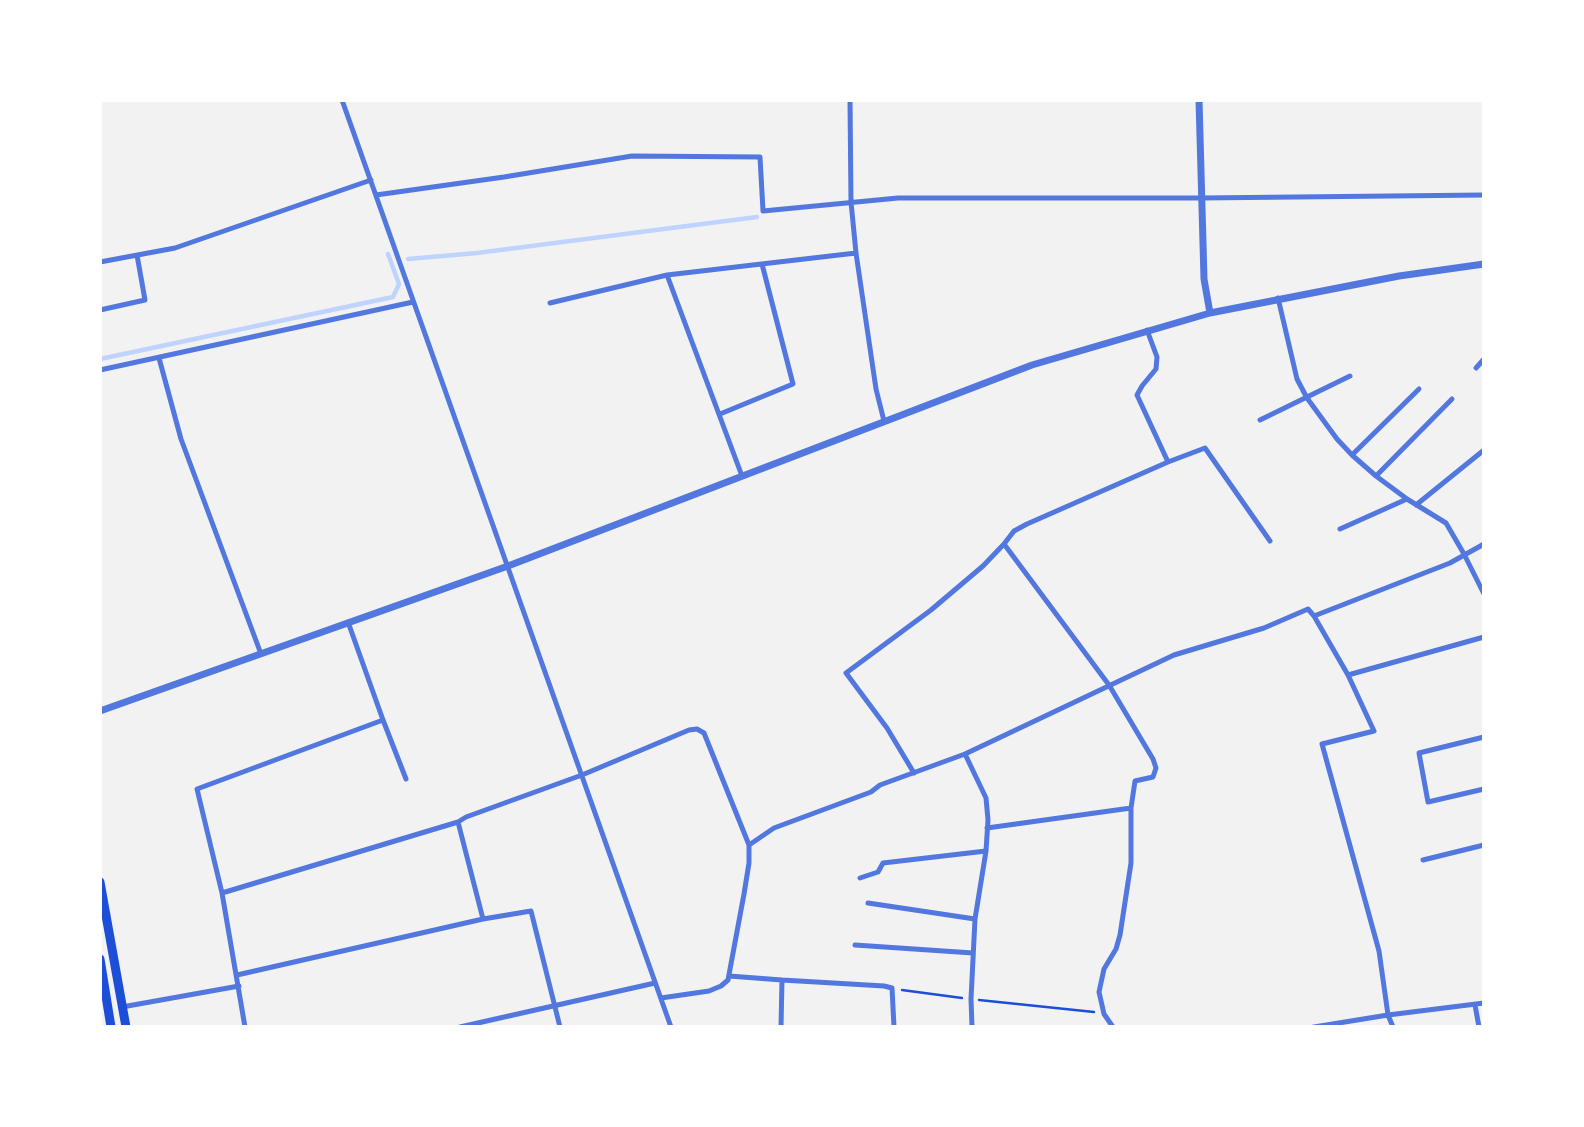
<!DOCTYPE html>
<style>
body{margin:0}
#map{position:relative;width:1584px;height:1127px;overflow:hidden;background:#f2f2f2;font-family:"Space Grotesk",sans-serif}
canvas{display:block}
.frame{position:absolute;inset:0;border:102px solid #fff;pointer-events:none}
</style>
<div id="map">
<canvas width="1584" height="1127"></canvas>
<div class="frame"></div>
</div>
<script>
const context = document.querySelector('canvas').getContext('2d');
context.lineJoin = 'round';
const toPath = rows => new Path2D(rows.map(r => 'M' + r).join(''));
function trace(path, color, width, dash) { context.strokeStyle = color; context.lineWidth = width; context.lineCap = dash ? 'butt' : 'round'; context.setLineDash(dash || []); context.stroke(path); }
trace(toPath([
 [408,259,477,253,757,217],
 [100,359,393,297,399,284,388,254]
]), '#bfd3fe', 4.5);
trace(toPath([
 [902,990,962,998],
 [979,1000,1094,1012]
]), '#1d4ed8', 2.5);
trace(toPath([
 [342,100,671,1027],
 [376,195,504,177,632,156,760,157,763,211,898,198,1201,198,1484,195],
 [856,253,876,389,884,421],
 [100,262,175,248,371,180],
 [667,275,742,476],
 [1278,298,1297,379,1307,398,1337,439,1352,455,1376,476,1407,499,1446,523,1464,554,1484,594],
 [550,303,667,275,856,253,851,202,850,100],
 [100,310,145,300,137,255],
 [159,358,181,439,261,654],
 [1476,368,1484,359],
 [100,370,413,302],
 [720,414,793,384,762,264],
 [1260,420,1350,376],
 [1352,455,1419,389],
 [1168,462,1205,448,1270,541],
 [1376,476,1452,399],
 [1416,505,1484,450],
 [1340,529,1407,499],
 [1314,616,1450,563,1484,544],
 [1348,675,1484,637],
 [383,720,406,779],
 [1484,737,1419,753,1428,802,1484,789],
 [965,754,1174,655,1264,628,1308,609,1314,616,1348,675,1374,731,1322,744,1379,951,1388,1015,1393,1027],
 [914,773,887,728,846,673,931,610,983,566,1004,544],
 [458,822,466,817,582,775,689,730,697,729,704,733,749,845],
 [987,828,1131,808],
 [1423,860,1484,845],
 [860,878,878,872,883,863,986,851],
 [222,893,458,822,483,919],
 [868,903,975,919],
 [855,945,973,953],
 [237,975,483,919,531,911,560,1027],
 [729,976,782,980,781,1027],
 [782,980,884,986,892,988,894,1027],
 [661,998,709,991,721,986,728,980,744,894,749,863,749,845,774,828,871,792,880,785,965,754,986,798,988,820,986,851,975,919,971,999,972,1027],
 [1475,1005,1479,1027],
 [122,1007,239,986],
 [245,1027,222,893,197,789,383,720,348,622],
 [460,1027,655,983],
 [1113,1027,1104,1014,1099,992,1104,969,1116,949,1120,935,1131,863,1131,808,1135,781,1153,777,1156,768,1153,759,1109,685,1004,544,1014,531,1027,524,1168,462,1137,395,1142,386,1156,369,1157,357,1147,330],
 [1314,1027,1388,1015,1484,1003]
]), '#5277de', 5);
trace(toPath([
 [1199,100,1204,279,1210,313],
 [100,711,508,566,1032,365,1210,313,1399,276,1484,264]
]), '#5277de', 7);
trace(toPath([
 [100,882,126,1027],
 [100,959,111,1027]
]), '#1d4ed8', 9);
</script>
